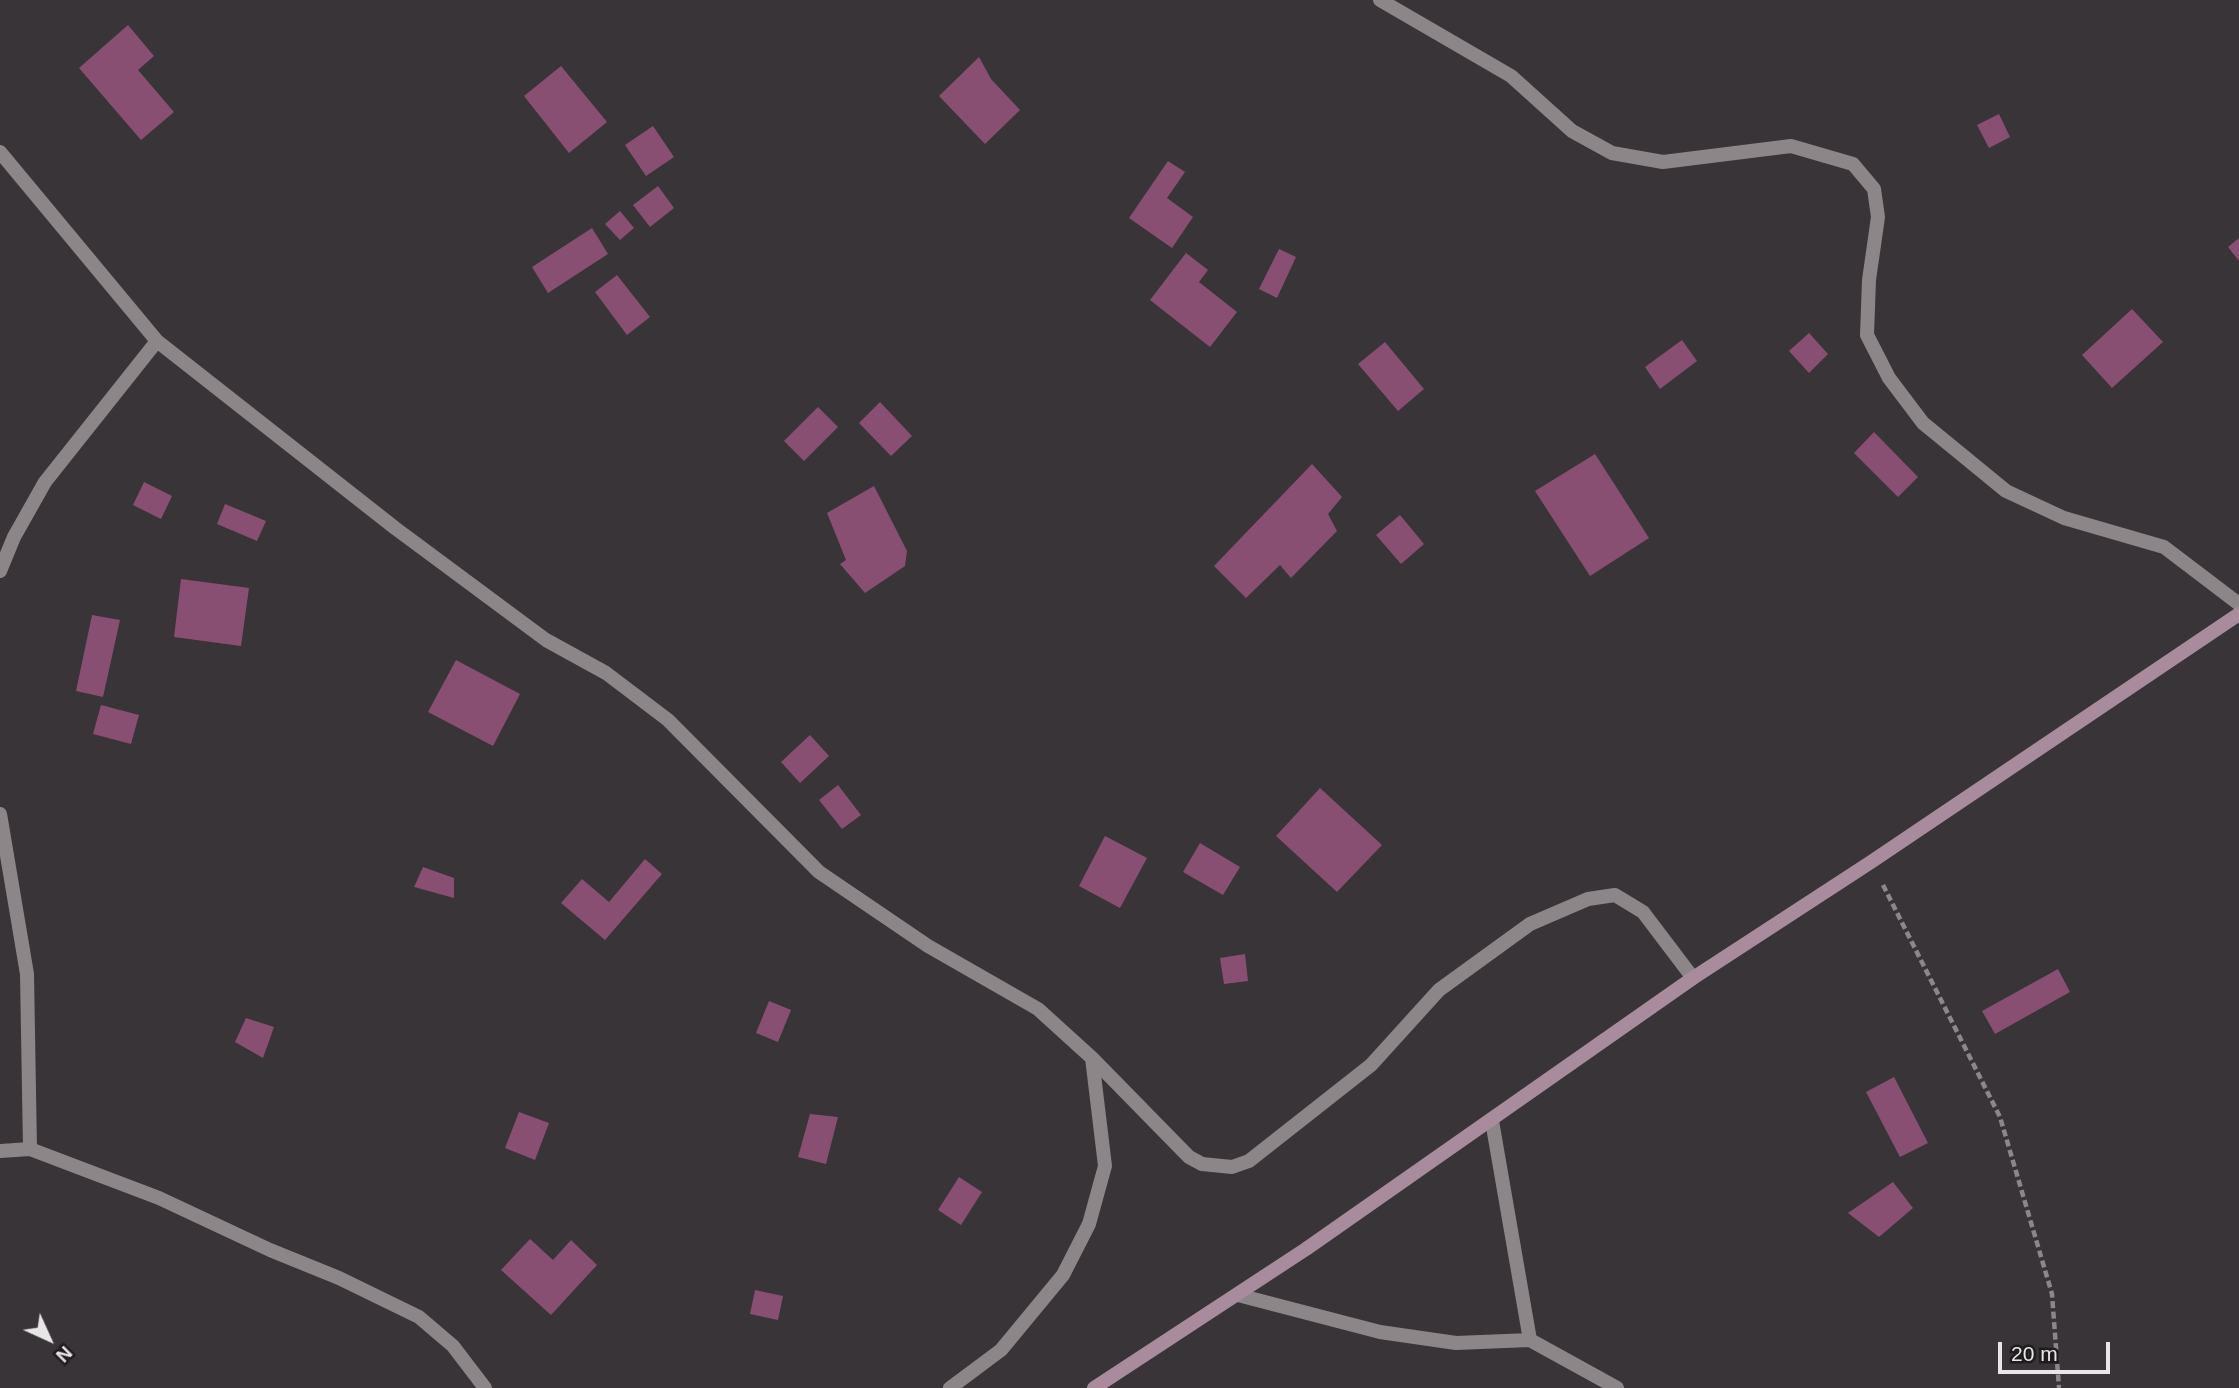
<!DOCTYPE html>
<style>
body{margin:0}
#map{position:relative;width:2239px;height:1388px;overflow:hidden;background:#393437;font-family:Arial,sans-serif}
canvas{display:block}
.north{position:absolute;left:14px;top:1304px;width:70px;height:70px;-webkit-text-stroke:5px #1e1c1d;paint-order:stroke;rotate:135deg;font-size:19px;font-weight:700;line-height:28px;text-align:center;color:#e9e6e8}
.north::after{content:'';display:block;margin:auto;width:24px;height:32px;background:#e9e6e8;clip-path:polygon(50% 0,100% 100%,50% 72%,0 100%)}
.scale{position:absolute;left:1998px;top:1342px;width:112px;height:32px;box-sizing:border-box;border:4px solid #e9e6e8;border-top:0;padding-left:9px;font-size:21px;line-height:24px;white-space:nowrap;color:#e9e6e8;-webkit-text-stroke:5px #1e1c1d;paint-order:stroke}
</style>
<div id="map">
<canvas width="2239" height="1388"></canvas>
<div class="north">N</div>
<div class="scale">20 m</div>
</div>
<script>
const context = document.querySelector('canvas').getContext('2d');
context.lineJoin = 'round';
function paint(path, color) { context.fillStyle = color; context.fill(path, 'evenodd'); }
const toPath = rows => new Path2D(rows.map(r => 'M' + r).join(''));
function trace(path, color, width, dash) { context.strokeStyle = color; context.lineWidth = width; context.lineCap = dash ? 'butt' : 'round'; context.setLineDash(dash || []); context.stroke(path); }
paint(toPath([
 [128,25,154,56,138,70,174,112,141,140,79,68],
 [979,57,991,79,1020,110,985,144,939,96],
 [561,66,607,122,569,153,524,96],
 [1999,114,2010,137,1989,148,1977,125],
 [653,126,674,157,646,176,625,145],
 [1168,161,1185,172,1167,198,1193,217,1172,248,1129,218],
 [658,186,674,208,650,227,633,205],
 [620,211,634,228,620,240,605,224],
 [592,228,608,254,548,293,532,267],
 [2239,238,2239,261,2228,247],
 [1279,249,1296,257,1277,298,1259,289],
 [1186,253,1208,270,1199,282,1237,312,1210,347,1150,300],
 [617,275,650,317,627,335,595,292],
 [2132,309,2163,342,2112,388,2082,355],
 [1809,333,1828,354,1809,373,1789,351],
 [1682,340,1697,361,1660,389,1645,367],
 [1385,342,1424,389,1398,411,1358,364],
 [880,402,912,436,891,456,859,423],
 [818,407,838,427,804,461,784,441],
 [1874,432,1918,477,1898,497,1854,453],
 [1595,454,1649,538,1590,576,1535,491],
 [1312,464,1342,497,1328,514,1337,531,1291,578,1280,565,1246,598,1214,566],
 [144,482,172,496,161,519,133,505],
 [874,486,907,551,905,566,865,593,840,564,846,560,827,513],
 [225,504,266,521,257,541,217,524],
 [1400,515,1424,544,1401,564,1376,535],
 [181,579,249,588,241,646,174,637],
 [92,615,120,620,103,697,76,691],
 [456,660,520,694,493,746,428,712],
 [101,705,139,715,131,744,93,734],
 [810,735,829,756,800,783,781,762],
 [838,785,861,815,842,829,819,800],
 [1320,788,1382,845,1337,892,1276,836],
 [1105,836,1147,858,1120,908,1079,886],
 [1200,843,1240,867,1223,895,1183,872],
 [645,859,662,874,605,940,561,903,582,879,609,902],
 [423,867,454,878,454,898,414,887],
 [1245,954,1248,981,1224,984,1220,958],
 [2058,969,2070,992,1995,1034,1982,1011],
 [769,1001,791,1010,778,1042,756,1033],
 [246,1018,274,1027,263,1058,235,1042],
 [1894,1077,1928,1143,1900,1157,1866,1092],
 [519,1112,549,1123,535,1160,505,1148],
 [810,1114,838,1117,826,1164,798,1157],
 [959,1177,982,1192,961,1225,938,1210],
 [1893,1182,1913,1208,1879,1237,1848,1213],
 [530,1239,553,1260,571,1240,597,1265,551,1315,501,1270],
 [755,1290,783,1296,778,1320,750,1314]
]), '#894f73');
trace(toPath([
 [1883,885,2000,1117,2052,1294,2059,1388]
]), '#8b878a', 4.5, [7, 3.5]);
trace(toPath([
 [1380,0,1511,76,1572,131,1612,153,1663,162,1791,146,1853,164,1874,189,1878,217,1869,280,1867,335,1889,378,1923,423,2006,491,2064,518,2164,547,2239,604],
 [0,152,157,341,395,528,546,640,606,673,668,720,819,872,928,946,1038,1009,1092,1058,1189,1157,1202,1164,1232,1167,1249,1161,1371,1065,1439,990,1530,924,1588,899,1615,895,1643,912,1693,978],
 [0,571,14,537,45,482,157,341],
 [0,814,27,974,30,1149,159,1198,270,1250,339,1278,419,1317,453,1346,485,1388],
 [1492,1121,1530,1340],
 [0,1151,30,1149],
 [1238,1295,1380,1332,1456,1343,1530,1340,1617,1388],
 [950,1388,1001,1350,1063,1275,1089,1224,1105,1166,1092,1058]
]), '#8c8689', 14);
trace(toPath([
 [1094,1388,1306,1249,1693,978,1871,862,2239,614]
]), '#a88b9c', 14);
</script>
